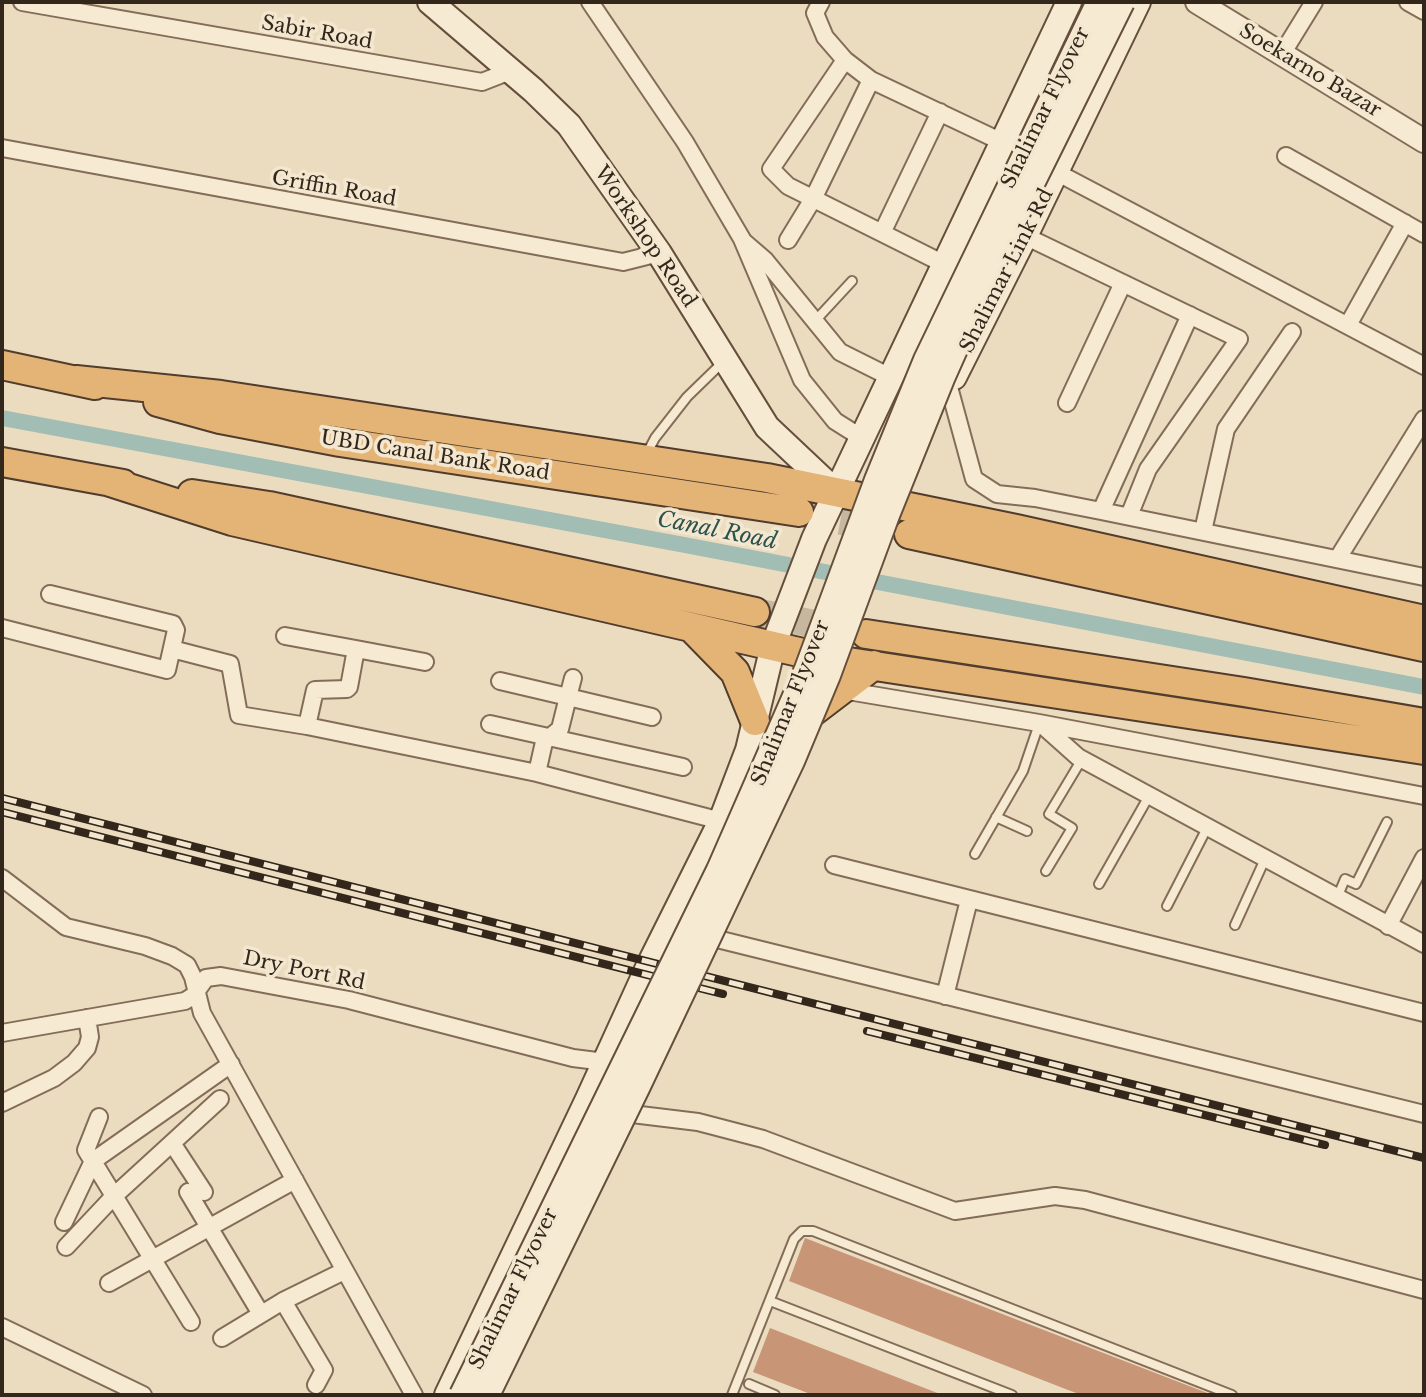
<!DOCTYPE html>
<style>
body{margin:0}
#map{position:relative;width:1426px;height:1397px;overflow:hidden;background:#ebdcc0;font-family:"Libre Baskerville",serif}
canvas{display:block}
.frame{position:absolute;inset:0;border:4px solid #33271c;pointer-events:none}
</style>
<div id="map">
<canvas width="1426" height="1397"></canvas>
<div class="frame"></div>
</div>
<script>
const context = document.querySelector('canvas').getContext('2d');
context.lineJoin = 'round';
const toPath = rows => new Path2D(rows.map(r => 'M' + r).join(''));
function trace(path, color, width, dash) { context.strokeStyle = color; context.lineWidth = width; context.lineCap = dash ? 'butt' : 'round'; context.setLineDash(dash || []); context.stroke(path); }
function paint(path, color) { context.fillStyle = color; context.fill(path, 'evenodd'); }
function write(font, color, halo, rows, align = 'center') {
  context.font = font + ' "Libre Baskerville",serif'; context.lineWidth = 7; context.setLineDash([]); context.textBaseline = 'middle'; context.strokeStyle = halo; context.fillStyle = color; for (const [text, x, y, turn = 0] of rows) {
    context.save(); context.translate(x, y); context.rotate((+turn || 0) * Math.PI / 180); context.textAlign = isNaN(turn) ? turn : align; if (halo) context.strokeText(text, 0, 0); context.fillText(text, 0, 0); context.restore();
  }
}
trace(toPath([
 [2,418,690,546,1424,687]
]), '#a2bdb4', 16);
paint(toPath([
 [805,1238,1210,1394,1210,1395,1082,1395,1068,1390,789,1281],
 [770,1328,940,1394,940,1395,813,1395,753,1372]
]), '#c89577');
trace(toPath([
 [799,513,884,529],
 [755,612,849,631]
]), '#c6b89f', 28, [28, 14]);
const service = toPath([
 [815,321,852,281],
 [646,455,655,438,687,397,724,361],
 [996,817,1027,831],
 [975,854,1023,771,1039,724],
 [1046,871,1072,828,1049,814,1082,759],
 [1099,884,1149,796],
 [1337,898,1345,879,1356,884,1387,822],
 [1167,906,1207,828],
 [1235,925,1265,859],
 [770,1301,1012,1395],
 [749,1384,775,1395],
 [732,1395,794,1239,802,1231,813,1231,1232,1395]
]);
const minor = toPath([
 [22,2,482,82,510,71],
 [590,2,685,142,742,239,802,380,835,421,862,438],
 [821,2,815,13,825,37,845,60,871,80,1002,142],
 [1408,2,1424,11],
 [1282,54,1314,2],
 [845,60,771,169,788,186,944,264],
 [2,148,623,262,659,253],
 [1286,156,1424,234],
 [1056,172,1424,366],
 [882,233,940,112],
 [1025,236,1239,339,1148,469,1129,516],
 [788,240,813,199,871,80],
 [743,241,765,260,840,352,890,377],
 [1348,325,1405,223],
 [949,387,974,479,997,494,1035,498,1101,511,1424,577],
 [1067,403,1123,283],
 [1101,511,1190,315],
 [1203,531,1226,429,1292,332],
 [1338,558,1424,419],
 [2,628,167,670,176,630,173,624,50,594],
 [285,636,356,649,349,687,347,689,315,690,307,726,537,773,721,821],
 [172,649,230,664,239,715,307,726],
 [356,649,425,662],
 [500,681,568,697,573,678],
 [842,690,1039,723,1424,796],
 [490,724,683,767],
 [1041,724,1078,757,1424,944],
 [537,773,544,742,560,729,568,697,652,717],
 [834,865,1424,1013],
 [2,878,66,927,145,946,172,956,187,965,193,977,202,1013,414,1395],
 [1388,926,1424,858],
 [717,939,1424,1114],
 [945,996,969,900],
 [2,1033,185,1001,193,996,206,978,221,976,349,1000,573,1058,605,1062],
 [2,1103,54,1078,74,1063,87,1048,90,1037,87,1018],
 [632,1114,698,1122,763,1139,955,1211,1055,1196,1085,1200,1424,1290],
 [99,1117,86,1150,191,1322],
 [172,1143,204,1192],
 [188,1192,261,1314],
 [64,1222,93,1161,231,1064],
 [66,1247,114,1196,220,1099],
 [109,1283,295,1180],
 [283,1301,324,1370,316,1385],
 [2,1327,143,1395],
 [222,1338,283,1301,344,1271]
]);
const tertiary = toPath([
 [1197,2,1424,141]
]);
const secondary = toPath([
 [430,2,533,90,569,125,659,253,767,427,836,492],
 [954,377,1025,236,1138,2],
 [447,1395,588,1099,650,963,721,821,748,750,773,646,814,539,1069,2]
]);
const trunk = toPath([
 [2,365,95,385],
 [76,380,221,395,767,478,1016,529,1424,620],
 [158,402,220,419,340,442,799,512],
 [2,462,123,484],
 [107,481,232,521,829,659,1424,750],
 [192,494,269,506,755,612],
 [909,534,1424,647],
 [691,627,735,672,755,721],
 [866,634,1244,692,1424,723],
 [807,716,874,665]
]);
trace(service, '#836d59', 12);
trace(minor, '#836d59', 20);
trace(tertiary, '#836d59', 26);
trace(secondary, '#654f3c', 28);
trace(trunk, '#513c2d', 32);
trace(service, '#f7ead2', 8);
trace(minor, '#f7ead2', 16);
trace(tertiary, '#f7ead2', 22);
trace(secondary, '#f7ead2', 24);
trace(trunk, '#e3b476', 28);
const rail = toPath([
 [2,798,1424,1158],
 [2,812,723,994],
 [867,1031,1325,1145]
]);
trace(rail, '#33271c', 8);
trace(rail, '#f3e7cf', 5, [15]);
const secondaryBridge = toPath([
 [462,1395,719,870,807,669,877,480,926,360,1099,2],
 [487,1395,637,1088,792,761,828,675,887,515,943,376,1001,246,1122,2]
]);
trace(secondaryBridge, '#654f3c', 28, []);
trace(secondaryBridge, '#f7ead2', 24);
write('20px', '#33271c', '#f3e7cf', [
 ["Sabir Road",317,33,10],
 ["Soekarno Bazar",1310,71,31],
 ["Shalimar Flyover",1046,108,-64],
 ["Griffin Road",334,189,10],
 ["Workshop Road",645,237,56],
 ["Shalimar Link Rd",1007,271,-63],
 ["UBD Canal Bank Road",435,456,9],
 ["Shalimar Flyover",791,703,-68],
 ["Dry Port Rd",304,971,12],
 ["Shalimar Flyover",514,1289,-64]
]);
write('italic 22px', '#2c524e', '#f3e7cf', [
 ["Canal Road",717,531,11]
]);
</script>
